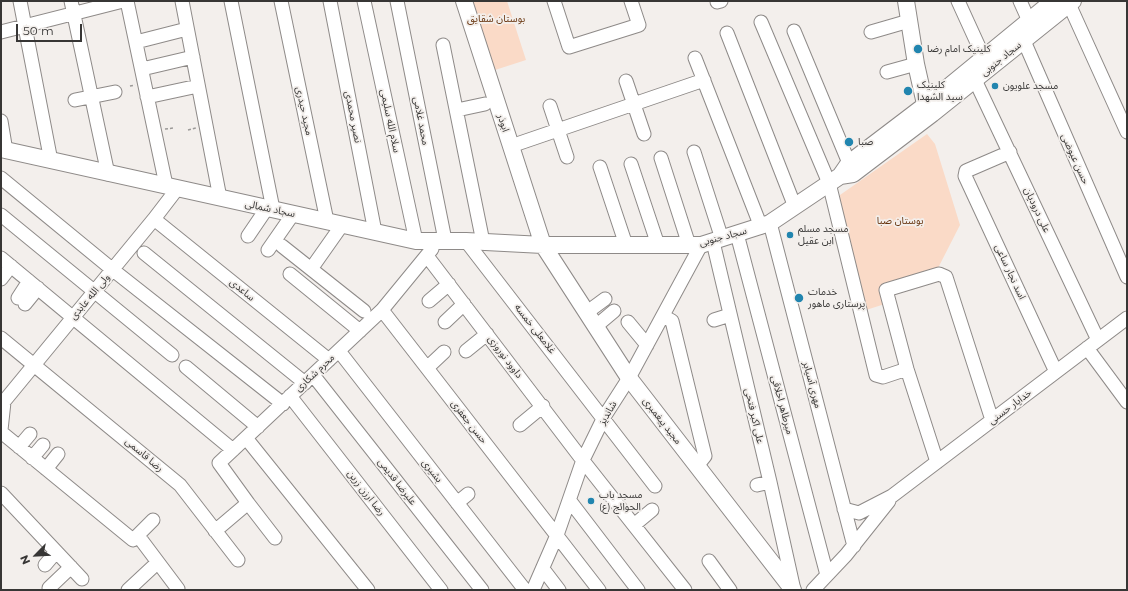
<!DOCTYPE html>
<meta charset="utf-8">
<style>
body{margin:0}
#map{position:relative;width:1128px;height:591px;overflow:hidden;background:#f3efec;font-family:Montserrat,sans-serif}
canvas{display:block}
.frame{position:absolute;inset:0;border:2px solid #373635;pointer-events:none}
.north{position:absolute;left:16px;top:535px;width:40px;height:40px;-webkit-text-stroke:3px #f3efec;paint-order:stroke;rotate:246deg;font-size:11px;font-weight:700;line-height:16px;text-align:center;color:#373635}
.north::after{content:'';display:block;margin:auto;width:14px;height:18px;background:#373635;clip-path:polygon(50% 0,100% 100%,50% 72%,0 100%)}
.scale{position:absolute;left:16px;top:24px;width:66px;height:18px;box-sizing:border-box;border:2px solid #373635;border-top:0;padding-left:5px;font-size:12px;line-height:14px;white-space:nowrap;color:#373635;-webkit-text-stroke:3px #f3efec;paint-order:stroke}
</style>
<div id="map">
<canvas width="1128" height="591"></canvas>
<div class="frame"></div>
<div class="north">N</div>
<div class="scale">50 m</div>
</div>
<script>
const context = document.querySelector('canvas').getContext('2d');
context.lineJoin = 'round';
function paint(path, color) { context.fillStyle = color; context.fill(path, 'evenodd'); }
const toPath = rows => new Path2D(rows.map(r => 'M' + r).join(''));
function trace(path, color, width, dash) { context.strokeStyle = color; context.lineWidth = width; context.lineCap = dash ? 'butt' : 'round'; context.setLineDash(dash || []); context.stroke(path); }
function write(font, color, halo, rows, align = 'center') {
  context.font = font + ' Montserrat,"Noto Sans Arabic",sans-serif'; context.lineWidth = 3.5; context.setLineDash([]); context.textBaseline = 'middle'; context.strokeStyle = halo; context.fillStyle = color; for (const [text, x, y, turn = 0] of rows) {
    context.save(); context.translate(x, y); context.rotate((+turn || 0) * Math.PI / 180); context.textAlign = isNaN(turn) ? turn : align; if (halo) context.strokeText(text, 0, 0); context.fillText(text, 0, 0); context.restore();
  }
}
paint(toPath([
 [473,1,507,1,526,60,495,70],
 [927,134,935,144,960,225,937,270,888,287,891,302,863,311,838,203,840,195]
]), '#fadac7');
const minor = toPath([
 [20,1,51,161],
 [71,1,108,174],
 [127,1,166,185],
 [182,1,220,198],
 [231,1,273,209],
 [281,1,327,221],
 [330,1,375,232],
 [364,1,416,241],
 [397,1,445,240],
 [554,1,569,47,639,25,631,1],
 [717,1,717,2,721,1],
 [958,1,984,58],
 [1020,1,1029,21],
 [1069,4,1127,132],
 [761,22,829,183,876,375,883,377,907,369],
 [794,31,849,163],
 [1,32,123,1],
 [871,32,909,21],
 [727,33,795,207],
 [1024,41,1127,277],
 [136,42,187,29],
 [443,45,483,242],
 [695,58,761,227],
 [142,69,193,57],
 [887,72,916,64],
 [975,80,1098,340],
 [626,81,644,134],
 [147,97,198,86],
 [75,100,115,92],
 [550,106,567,157],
 [457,110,485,104],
 [1,121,6,151],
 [511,146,704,80],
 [694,152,722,239],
 [1010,152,966,171,965,176,1056,372],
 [661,158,689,245],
 [631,164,658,245],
 [600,167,626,245],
 [1,178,113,270,283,404],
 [1,215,172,355],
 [154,219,329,360],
 [770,223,854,546],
 [737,234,827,575],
 [248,236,267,208],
 [466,241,655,486],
 [713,242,770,482,794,590],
 [282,246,364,311],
 [268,250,293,214],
 [144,253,305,383],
 [427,256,584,462,685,590],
 [1,258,233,450],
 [311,269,342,225],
 [290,274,360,331],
 [1,279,11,266],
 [18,298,29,281],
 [429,301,449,284],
 [25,304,38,288],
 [382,310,599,590],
 [586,313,605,299],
 [663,316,672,321,705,456,697,466],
 [714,320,730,315],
 [445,322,464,304],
 [628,322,647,345],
 [595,327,614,311],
 [1,338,180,485,238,560],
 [1087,348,1127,402],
 [339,351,525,590],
 [466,351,487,334],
 [186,367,258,427],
 [427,368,444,352],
 [313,375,482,590],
 [290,396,441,590],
 [1,405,154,219,177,189],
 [520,425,543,406],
 [1,430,4,402],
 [1,432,133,540,153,520],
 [246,438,368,590],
 [19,447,30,434],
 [32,458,43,445],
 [937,462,907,369,886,290,939,274,946,277,992,420],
 [46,469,58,454],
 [757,485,770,482],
 [1,493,82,579],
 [570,501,638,590],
 [248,503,275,538],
 [457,503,468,494],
 [844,509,859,513,892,496,1127,318],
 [634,525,652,510],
 [215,531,248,503,219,463,382,310,432,249],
 [142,541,178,589],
 [709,561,730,590],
 [45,565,56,552],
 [543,569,559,590],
 [49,588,71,567],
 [128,590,157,563],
 [533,590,557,535,583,460,604,417,629,378,701,245],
 [813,590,846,555,889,501]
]);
const major = toPath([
 [464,1,543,245,629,378,793,590],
 [906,1,916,64,925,104,930,111],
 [1,149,416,241,466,241,543,245,701,245,770,223,840,176,853,174,932,114,1073,1],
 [840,176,849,163,941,93,1053,1]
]);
trace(minor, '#8e8a88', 15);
trace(major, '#8e8a88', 18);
trace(toPath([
 [130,86,135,85],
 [165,129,174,128],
 [188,130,196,128]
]), '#9c9a98', 1.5, [3, 2]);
trace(minor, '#fff', 13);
trace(major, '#fff', 16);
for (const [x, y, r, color] of [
 [918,49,5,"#2185af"],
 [995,86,4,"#2185af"],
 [908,91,5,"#2185af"],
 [849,142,5,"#2185af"],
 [790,235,4,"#2185af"],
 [799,298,5,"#2185af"],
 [591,501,4,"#2185af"]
]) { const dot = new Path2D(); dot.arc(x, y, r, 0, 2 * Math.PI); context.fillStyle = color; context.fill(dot); trace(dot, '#f3efec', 1.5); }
write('10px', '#67340e', '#f3efec', [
 ["بوستان شقایق",496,19],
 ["بوستان صبا",900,221]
]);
write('10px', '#373635', '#f3efec', [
 ["کلینیک امام رضا",927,49],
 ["کلینیک",917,85],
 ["سید الشهدا",917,97],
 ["مسجد علویون",1003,86],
 ["صبا",858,142],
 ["مسجد مسلم",798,229],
 ["ابن عقیل",798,241],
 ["خدمات",808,292],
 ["پرستاری ماهور",808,304],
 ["مسجد باب",599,495],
 ["الحوائج (ع)",599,507]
], 'left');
write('10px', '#373635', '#f3efec', [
 ["سجاد جنوبی",1001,59,-39],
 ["مجید حیدری",304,111,78],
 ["نصیر محمدی",353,117,79],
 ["سلام الله سلیمی",390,121,78],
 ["محمد غلامی",421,121,79],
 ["ابوذر",503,123,72],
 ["حسن عیوضی",1075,159,66],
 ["سجاد شمالی",270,209,12],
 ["علی درودیان",1037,210,65],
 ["سجاد جنوبی",723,237,-15],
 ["اسد نجار ساعی",1010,272,65],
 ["ساعدی",242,290,39],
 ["ولی الله عابدی",90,297,-50],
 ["غلامعلی خمسه",535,329,52],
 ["داوود نوروزی",505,357,53],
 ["محرم شکاری",315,373,-43],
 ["مهری آسیابر",812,385,75],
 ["میرطاهر اخلاقی",782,405,75],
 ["خدایار حسنی",1010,407,-37],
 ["شاندیز",608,413,-60],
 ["علی اکبر فتحی",754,416,77],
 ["مجید پیغمبری",662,421,52],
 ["حسن جعفری",469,422,52],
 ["رضا قاسمی",144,455,40],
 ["بشیری",432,471,52],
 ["علیرضا قدیمی",397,482,52],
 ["رضا ارزن زرین",366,493,52]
]);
</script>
